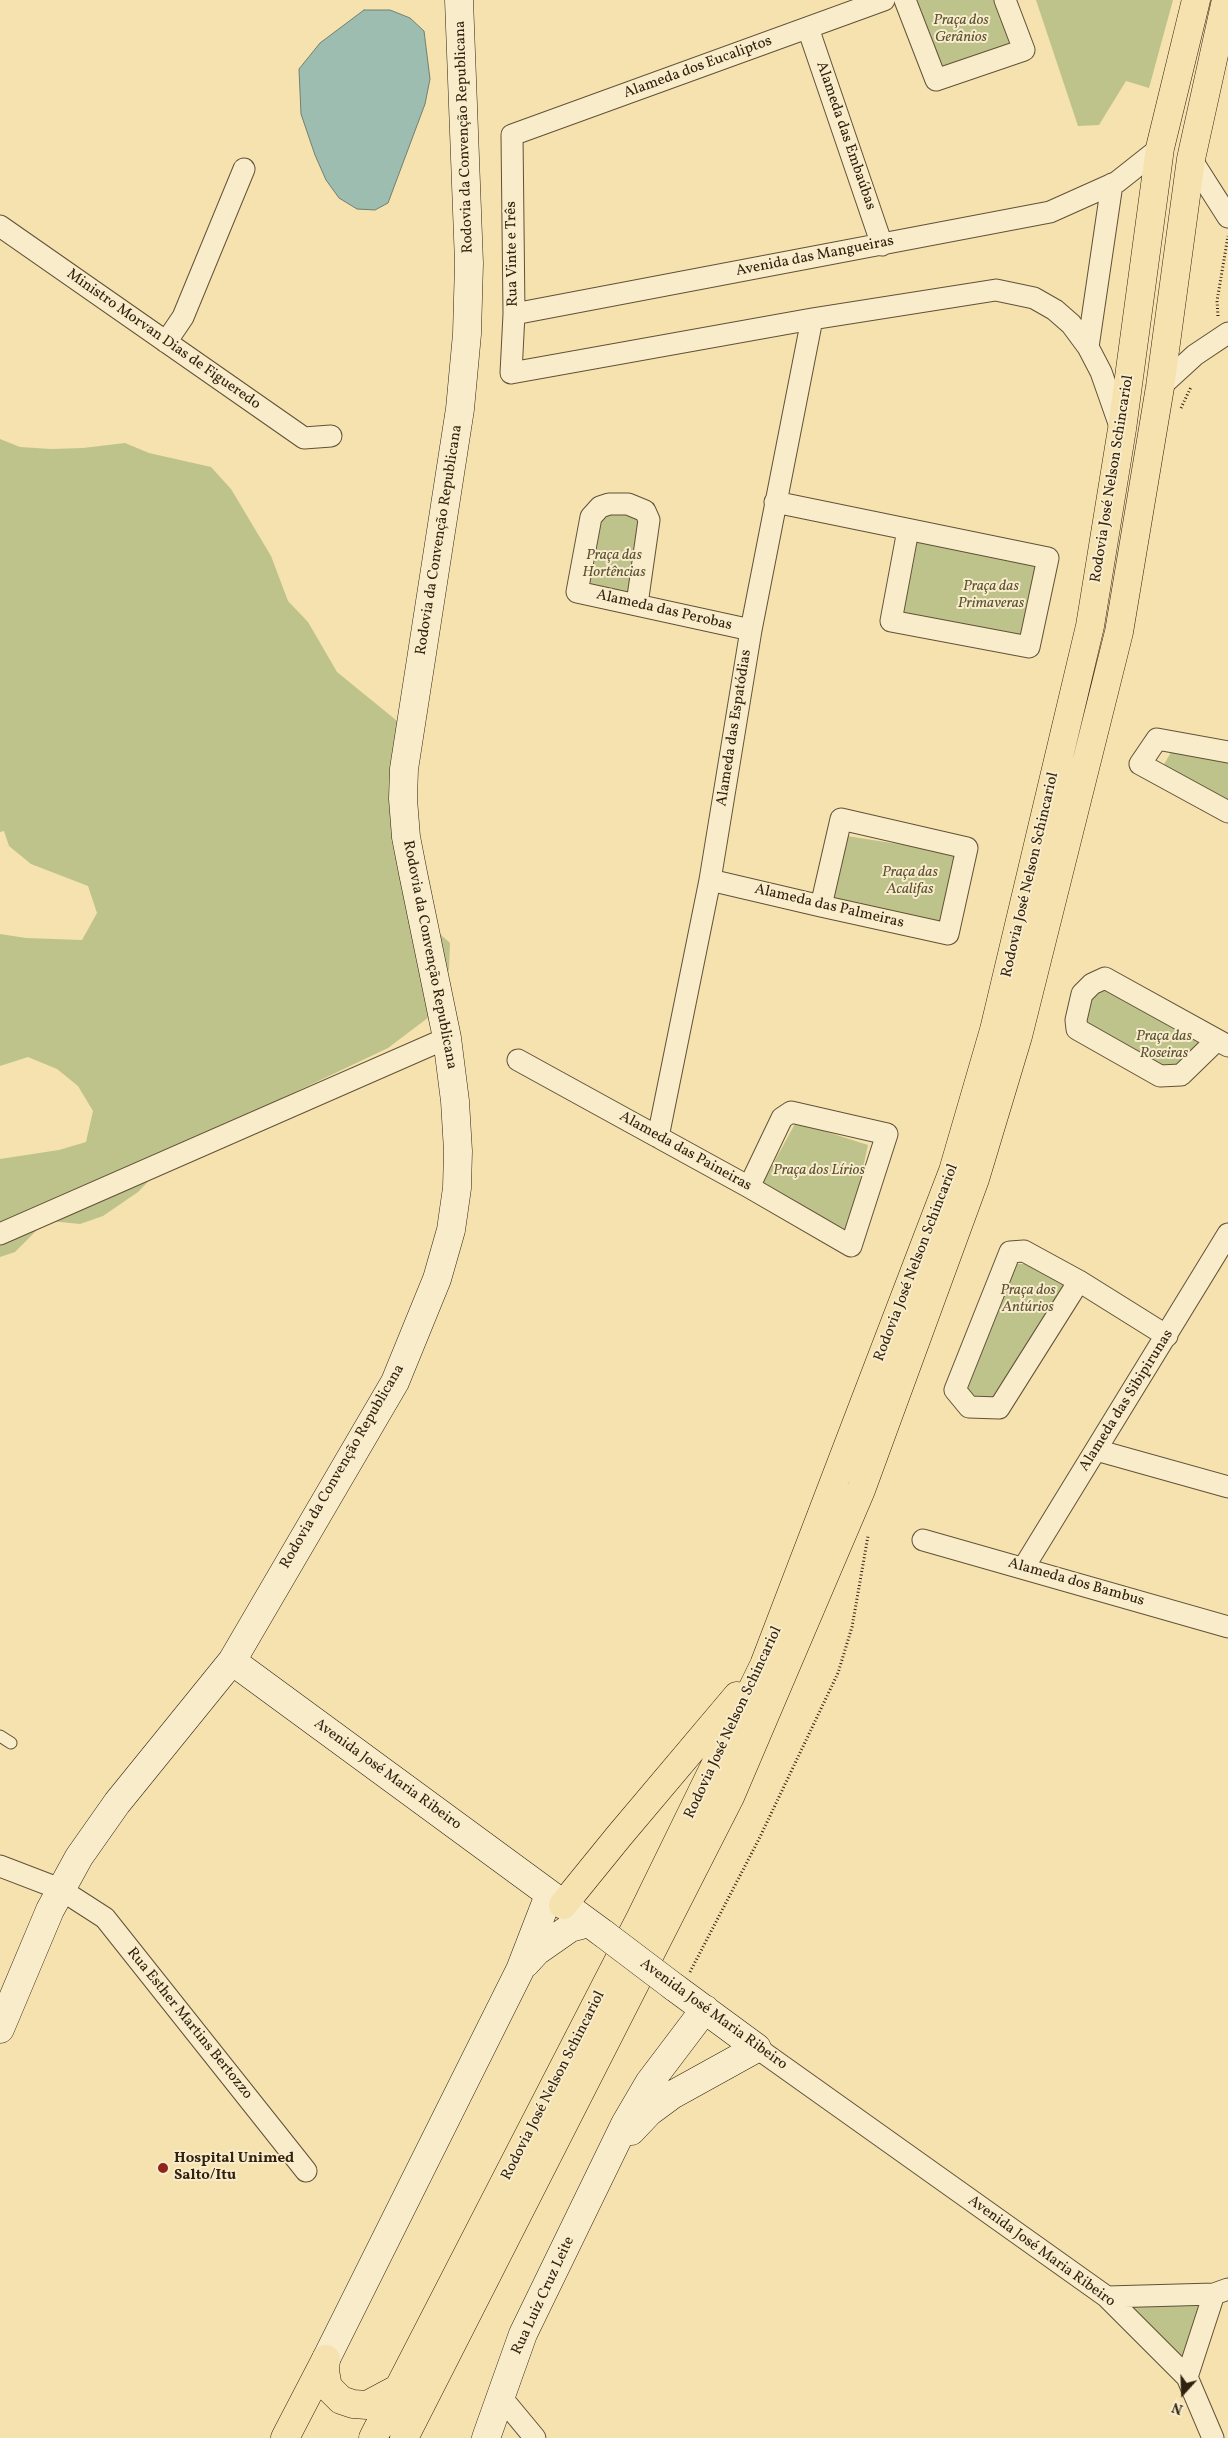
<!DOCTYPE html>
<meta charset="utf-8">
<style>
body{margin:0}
#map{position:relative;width:1228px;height:2438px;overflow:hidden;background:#f5e2af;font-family:Vollkorn,serif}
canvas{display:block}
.north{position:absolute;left:1158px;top:2368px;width:50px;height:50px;-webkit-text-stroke:4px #f8eccb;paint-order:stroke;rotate:200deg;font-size:14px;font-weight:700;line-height:20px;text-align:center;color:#31210f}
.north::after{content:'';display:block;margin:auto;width:18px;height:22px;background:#31210f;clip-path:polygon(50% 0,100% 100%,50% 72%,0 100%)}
</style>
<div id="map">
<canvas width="1228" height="2438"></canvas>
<div class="north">N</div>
</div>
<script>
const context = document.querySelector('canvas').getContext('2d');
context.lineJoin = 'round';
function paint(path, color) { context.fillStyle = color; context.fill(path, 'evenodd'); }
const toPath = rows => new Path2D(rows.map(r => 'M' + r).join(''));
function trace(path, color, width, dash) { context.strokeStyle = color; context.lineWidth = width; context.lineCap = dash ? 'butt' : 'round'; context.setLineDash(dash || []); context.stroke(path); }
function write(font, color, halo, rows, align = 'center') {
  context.font = font + ' Vollkorn,serif'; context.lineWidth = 4; context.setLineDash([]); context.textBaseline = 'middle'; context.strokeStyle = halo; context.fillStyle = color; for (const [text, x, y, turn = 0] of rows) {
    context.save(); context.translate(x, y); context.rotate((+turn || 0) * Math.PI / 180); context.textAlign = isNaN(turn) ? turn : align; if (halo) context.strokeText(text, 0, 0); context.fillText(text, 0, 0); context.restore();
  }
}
paint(toPath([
 [914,0,997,0,1016,44,943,67],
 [1036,0,1173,0,1149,88,1126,81,1099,125,1078,126],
 [0,439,20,447,51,449,83,448,125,443,149,453,211,467,231,489,271,556,288,601,308,622,337,672,402,725,415,901,441,935,450,943,449,969,441,996,429,1017,388,1048,194,1140,173,1156,138,1192,103,1216,80,1224,50,1221,44,1223,15,1252,0,1257,0,1159,59,1150,86,1142,93,1111,78,1086,57,1069,28,1057,0,1066,0,934,26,938,82,940,97,913,88,886,31,864,9,846,4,831,0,832],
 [602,512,641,514,634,600,583,589],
 [916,541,1040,565,1024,642,898,616],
 [1174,747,1228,760,1228,803,1162,768],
 [847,836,955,853,940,923,829,902],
 [1104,983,1207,1042,1181,1071,1160,1072,1084,1027,1087,998],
 [796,1122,868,1145,849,1231,762,1184],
 [1011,1264,1032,1264,1069,1287,998,1403,974,1400,963,1389],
 [1206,2298,1185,2371,1113,2299]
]), '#bdc38a');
const water = toPath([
 [364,10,390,10,410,18,424,31,430,79,425,104,388,203,375,210,357,209,339,198,326,180,315,155,301,114,299,69,320,43,364,10]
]);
paint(water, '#9dbdb1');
trace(water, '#727f70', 1);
const lane = toPath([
 [0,1736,11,1743]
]);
const street = toPath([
 [884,0,512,135,514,314,511,373,812,319,996,290,1034,298,1055,310,1071,324,1088,347,1101,372,1121,429],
 [905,0,936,80,1024,50,1005,0],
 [808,28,882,245],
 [1191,159,1228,217],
 [0,226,304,438,331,436],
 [514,314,1050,212,1117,182,1160,148],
 [166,342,183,317,244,169],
 [1088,347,1112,184],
 [1160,387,1195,355,1228,333],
 [775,502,1048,558,1029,647,891,621,908,530],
 [637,604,649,520,645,511,628,504,609,504,600,507,591,517,577,592,751,630],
 [1228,752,1157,739,1140,764,1228,812],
 [710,880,821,906,948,934,967,848,841,819,821,906],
 [1217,1040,1181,1075,1160,1076,1077,1029,1076,1020,1082,994,1092,984,1105,978,1228,1046],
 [518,1060,749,1187,851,1246,887,1134,791,1112,782,1118,749,1187],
 [658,1137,710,880,751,630,812,319],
 [0,1234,447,1038],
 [1079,1281,999,1408,969,1407,955,1390,1010,1252,1024,1251,1079,1281,1167,1336],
 [1096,1450,1228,1487],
 [923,1540,1228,1627],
 [1024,1567,1228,1234],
 [0,1866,60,1889,105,1918,306,2171],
 [757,2048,1107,2297,1187,2377,1213,2438],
 [1107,2297,1214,2294,1228,2289],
 [1187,2377,1214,2294],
 [501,2397,535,2438]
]);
const secondary = toPath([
 [232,1661,604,1934],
 [526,1963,537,1951,570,1928,589,1923],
 [0,2029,50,1910,79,1857,117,1803,232,1661,395,1382,437,1279,451,1230,457,1188,458,1151,455,1101,447,1038,413,873,406,837,403,799,404,769,460,409,467,334,469,263,459,0],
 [631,2131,649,2112,672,2095,757,2048,674,1987],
 [326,2359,520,1970,549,1895],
 [486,2438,523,2334,625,2124,649,2083,705,2009]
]);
const primary = toPath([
 [563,1905,619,1836,737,1696],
 [326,2359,325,2371,328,2387,341,2400,353,2404,367,2405,397,2389],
 [285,2438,326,2359],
 [373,2438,641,1917,764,1665,953,1171,994,1030,1090,626,1122,429,1160,148,1196,0],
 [404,2438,730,1797,861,1490,975,1179,1018,1036,1119,632,1160,387,1191,159,1226,0]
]);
trace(lane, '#625137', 13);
trace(street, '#625137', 23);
trace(secondary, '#31210f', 29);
trace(primary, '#31210f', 29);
trace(toPath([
 [1218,316,1217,301,1228,236],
 [1181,408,1191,387],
 [690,1972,759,1839,838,1673,852,1627,868,1536]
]), '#31210f', 3, [1, 2.5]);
trace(lane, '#f8eccb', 11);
trace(street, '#f8eccb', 21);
trace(secondary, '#f8eccb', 28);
trace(primary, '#f5e2af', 28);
const secondaryBridge = toPath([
 [604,1934,674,1987]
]);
trace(secondaryBridge, '#31210f', 29, []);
trace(secondaryBridge, '#f8eccb', 28);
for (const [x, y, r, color] of [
 [163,2168,6,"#8f2418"]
]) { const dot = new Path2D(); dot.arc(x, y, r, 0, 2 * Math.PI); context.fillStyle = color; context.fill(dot); trace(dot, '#f8eccb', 2); }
write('italic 15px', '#5b5234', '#f8eccb', [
 ["Praça dos",961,21],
 ["Gerânios",961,38],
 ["Praça das",614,556],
 ["Hortências",614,573],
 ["Praça das",991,587],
 ["Primaveras",991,604],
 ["Praça das",910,873],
 ["Acalifas",910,890],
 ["Praça das",1164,1037],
 ["Roseiras",1164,1054],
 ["Praça dos Lírios",819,1171],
 ["Praça dos",1028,1291],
 ["Antúrios",1028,1308]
]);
write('15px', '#31210f', '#f8eccb', [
 ["Alameda dos Eucaliptos",698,68,-20],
 ["Alameda das Embaúbas",845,136,71],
 ["Rodovia da Convenção Republicana",465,137,-92],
 ["Rua Vinte e Três",513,254,-91],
 ["Avenida das Mangueiras",815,257,-11],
 ["Ministro Morvan Dias de Figueredo",163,340,35],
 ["Rodovia José Nelson Schincariol",1113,479,-81],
 ["Rodovia da Convenção Republicana",440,540,-81],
 ["Alameda das Perobas",664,611,13],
 ["Alameda das Espatódias",735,728,-81],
 ["Rodovia José Nelson Schincariol",1031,875,-77],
 ["Alameda das Palmeiras",829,907,13],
 ["Rodovia da Convenção Republicana",429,955,79],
 ["Alameda das Paineiras",685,1152,29],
 ["Rodovia José Nelson Schincariol",917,1263,-69],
 ["Alameda das Sibipirunas",1127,1401,-58],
 ["Rodovia da Convenção Republicana",343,1467,-60],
 ["Alameda dos Bambus",1076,1583,16],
 ["Rodovia José Nelson Schincariol",734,1723,-65],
 ["Avenida José Maria Ribeiro",387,1775,36],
 ["Avenida José Maria Ribeiro",713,2015,36],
 ["Rua Esther Martins Bertozzo",189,2024,51],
 ["Rodovia José Nelson Schincariol",554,2086,-63],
 ["Avenida José Maria Ribeiro",1041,2252,36],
 ["Rua Luiz Cruz Leite",544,2296,-65]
]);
write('bold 15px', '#31210f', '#f8eccb', [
 ["Hospital Unimed",174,2159],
 ["Salto/Itu",174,2176]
], 'left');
</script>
